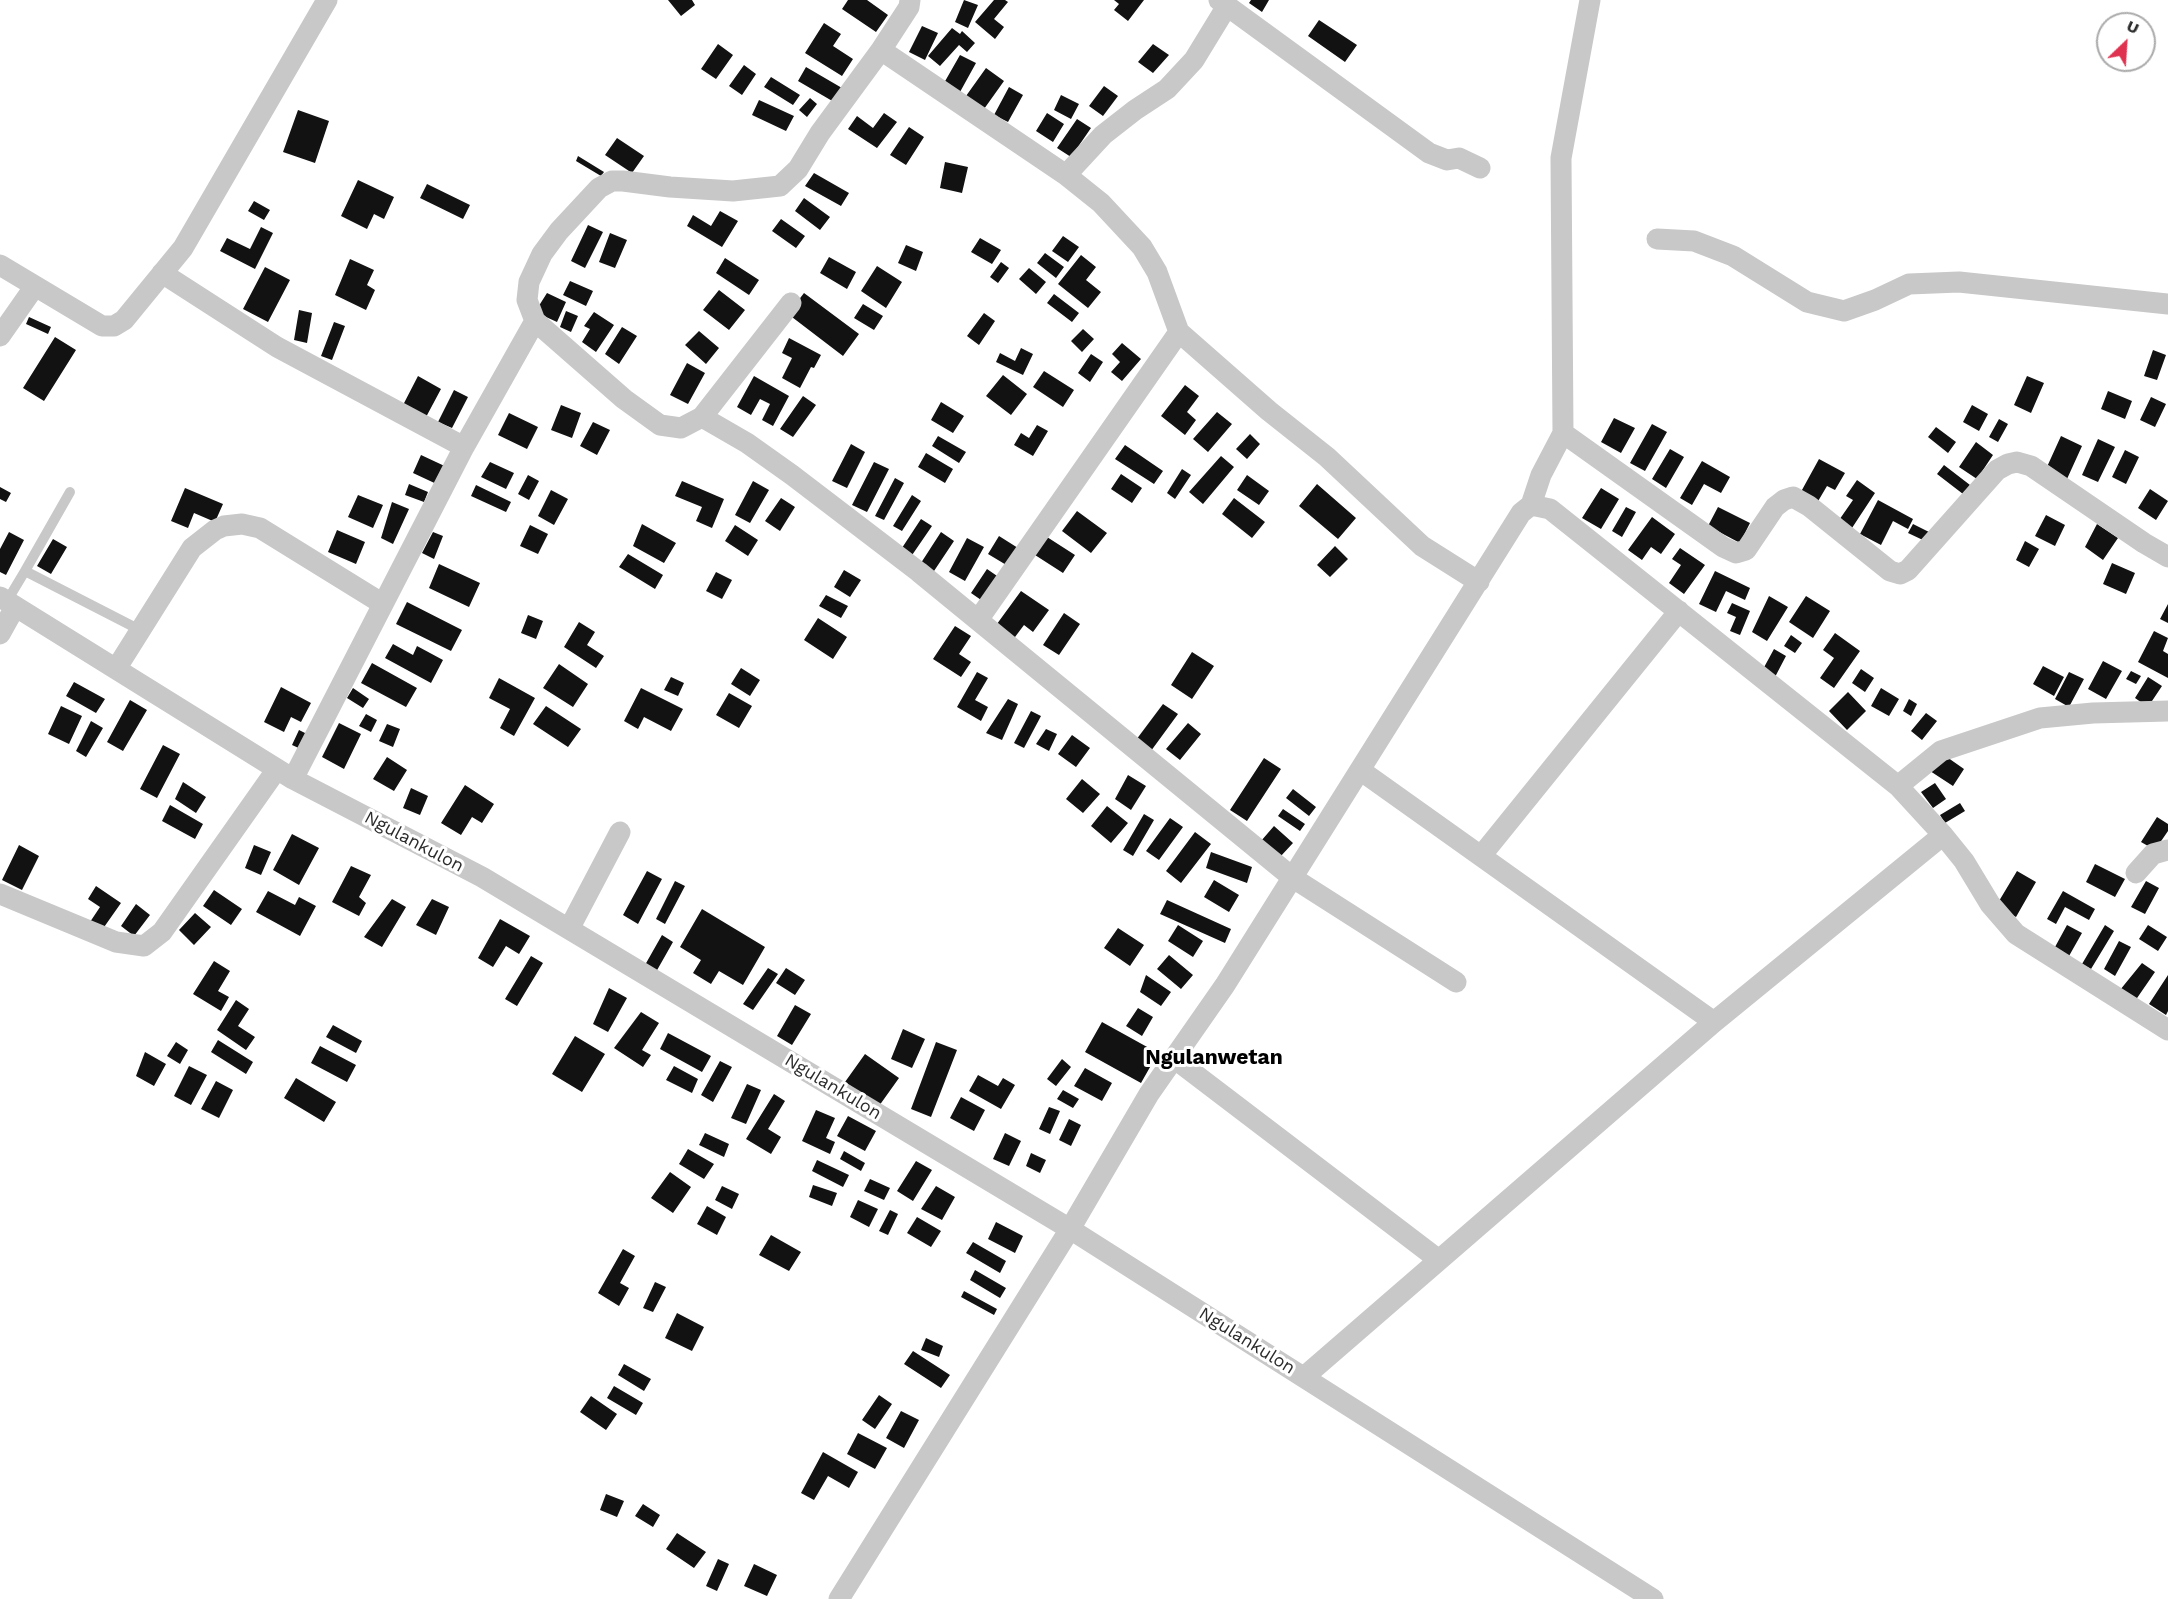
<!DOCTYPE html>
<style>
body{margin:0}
#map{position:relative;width:2168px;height:1599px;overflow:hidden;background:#fff;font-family:"Work Sans",sans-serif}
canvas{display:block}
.north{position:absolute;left:2096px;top:12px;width:60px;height:60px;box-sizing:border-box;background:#fff;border:2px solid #aaa;border-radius:50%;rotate:25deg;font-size:16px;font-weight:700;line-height:24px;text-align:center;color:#2b2b2b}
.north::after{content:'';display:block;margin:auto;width:21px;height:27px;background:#de3250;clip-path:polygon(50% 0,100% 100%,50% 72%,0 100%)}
</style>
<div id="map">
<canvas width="2168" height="1599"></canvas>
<div class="north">U</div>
</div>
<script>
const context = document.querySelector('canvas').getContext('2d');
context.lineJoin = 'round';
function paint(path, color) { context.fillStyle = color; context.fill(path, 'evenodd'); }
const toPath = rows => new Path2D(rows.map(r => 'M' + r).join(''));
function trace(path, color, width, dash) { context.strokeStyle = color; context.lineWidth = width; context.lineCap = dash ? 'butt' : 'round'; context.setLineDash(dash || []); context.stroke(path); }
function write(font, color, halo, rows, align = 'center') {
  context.font = font + ' "Work Sans",sans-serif'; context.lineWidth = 6; context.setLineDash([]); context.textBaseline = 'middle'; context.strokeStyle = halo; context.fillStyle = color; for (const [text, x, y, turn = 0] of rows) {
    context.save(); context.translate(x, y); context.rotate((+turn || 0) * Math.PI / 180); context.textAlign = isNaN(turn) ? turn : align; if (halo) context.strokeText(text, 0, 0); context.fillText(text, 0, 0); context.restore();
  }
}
paint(toPath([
 [668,0,692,0,695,5,681,16],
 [848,0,867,0,888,15,876,32,842,9],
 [964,0,978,5,968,28,955,22],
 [994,0,1005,0,1008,2,994,19,1004,27,995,39,975,22],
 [1114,0,1144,0,1128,21,1114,10,1119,4],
 [1251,0,1269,0,1262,12,1249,3],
 [1319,20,1357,45,1345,62,1308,36],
 [824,23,841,34,833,46,853,59,842,76,805,53],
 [922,26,938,33,925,60,909,52],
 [952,28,960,34,962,31,975,43,967,52,959,45,940,66,928,56],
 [718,44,733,55,716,79,701,69],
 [1153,44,1169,55,1153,73,1138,62],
 [960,55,976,63,960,92,944,83],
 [744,65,756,74,742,95,729,86],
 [806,67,842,88,834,102,798,81],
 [986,68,1004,81,984,109,966,96],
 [771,77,800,95,793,105,764,87],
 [1104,86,1118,96,1103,116,1089,106],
 [1009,87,1023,95,1008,122,994,115],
 [1061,95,1079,104,1071,119,1054,110],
 [810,98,817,104,807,117,799,110],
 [759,100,794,116,786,131,752,115],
 [298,110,329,121,315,163,283,152],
 [884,113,897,122,877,148,848,129,857,116,873,128],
 [1047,113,1064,124,1053,142,1036,131],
 [1077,119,1091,128,1071,157,1057,148],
 [909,127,924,137,906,165,890,155],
 [617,138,644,156,632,173,605,155],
 [578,156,604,172,601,176,576,161],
 [945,162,968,167,962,193,940,188],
 [814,173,849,193,841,206,805,186],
 [358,180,394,197,384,219,374,214,367,229,341,216],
 [427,184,470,205,463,219,420,198],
 [804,198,830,217,820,230,795,211],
 [254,201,270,210,264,220,248,211],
 [720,211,738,221,722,247,687,226,693,215,711,226],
 [781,219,805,236,796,248,772,231],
 [588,225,603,232,585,268,571,261],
 [261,227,273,233,255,269,220,251,227,238,250,249],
 [610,233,627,240,615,268,599,262],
 [1063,236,1079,247,1068,262,1052,251],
 [980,238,1001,250,992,264,971,252],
 [906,245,923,252,916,271,898,263],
 [1045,253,1064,267,1056,278,1037,263],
 [1081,255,1096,267,1086,280,1101,292,1088,308,1058,284],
 [829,257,856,272,847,289,820,273],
 [725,258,759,280,749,295,716,273],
 [350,259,374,270,367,285,375,290,366,310,335,295],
 [1001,262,1009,268,998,283,990,277],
 [877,266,902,282,886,308,861,291],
 [265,267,290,280,268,322,243,309],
 [1029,268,1046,282,1036,294,1019,279],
 [570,281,593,291,586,306,563,295],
 [719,290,745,310,729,330,703,310],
 [547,293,566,302,557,322,535,312],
 [804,293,859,334,843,356,788,314],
 [1054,294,1079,313,1072,322,1047,303],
 [863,304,883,316,874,330,854,318],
 [299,310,312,313,307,343,294,340],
 [566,311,578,316,571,332,560,327],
 [594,312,614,325,596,352,582,342,590,329,584,326],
 [984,313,995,321,979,345,967,336],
 [29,317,51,327,48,334,26,324],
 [334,322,345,326,332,360,321,356],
 [622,327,637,336,619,364,605,354],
 [1083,329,1094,339,1082,352,1071,341],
 [699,331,719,348,706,364,685,345],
 [55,337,76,350,44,401,23,388],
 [789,338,821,355,814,368,811,367,800,388,782,378,792,358,782,353],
 [1122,343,1141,359,1122,381,1111,372,1120,362,1112,354],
 [1021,348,1033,354,1023,375,996,362,1000,353,1015,361],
 [2153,350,2166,355,2157,380,2144,376],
 [1091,354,1103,362,1090,382,1078,373],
 [687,363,705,373,688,404,670,395],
 [1044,371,1074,390,1063,407,1033,387],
 [1003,375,1027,394,1011,415,986,396],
 [418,376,441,389,425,419,402,407],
 [754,376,789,396,773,426,762,420,770,404,760,399,751,415,737,407],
 [2027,376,2044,383,2031,413,2014,405],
 [1185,385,1199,396,1187,412,1196,420,1185,435,1161,416],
 [454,390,468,397,452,428,438,422],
 [2108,391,2132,401,2125,419,2101,409],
 [803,396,816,405,793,437,780,429],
 [2151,397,2166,404,2155,427,2140,420],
 [941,402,964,416,953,433,931,420],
 [561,405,581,413,572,438,551,430],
 [1972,405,1988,414,1979,431,1963,422],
 [1217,412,1232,424,1208,452,1193,439],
 [509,413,538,427,527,449,498,435],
 [1614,418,1635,428,1621,453,1601,442],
 [1999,419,2008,424,1998,442,1989,437],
 [593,422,610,430,597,455,580,446],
 [1652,424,1667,432,1645,471,1630,463],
 [1037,425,1048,431,1033,456,1014,445,1021,433,1029,438],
 [1936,427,1956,442,1948,453,1928,437],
 [1250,434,1260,444,1247,459,1236,449],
 [938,436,966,452,959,463,932,446],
 [2061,436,2082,446,2067,479,2046,469],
 [2098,439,2115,447,2098,482,2082,475],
 [1976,442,1993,455,1977,479,1959,467],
 [851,444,865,452,847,488,832,481],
 [1125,445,1163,471,1154,484,1115,459],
 [1670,449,1684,457,1666,488,1652,479],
 [2125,450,2139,457,2126,484,2112,477],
 [926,453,953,469,945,483,918,467],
 [421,455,451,469,443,487,413,473],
 [1221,456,1234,467,1203,504,1189,492],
 [1819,459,1845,473,1835,490,1827,486,1814,508,1797,499],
 [1702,461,1730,477,1721,493,1704,484,1692,505,1680,498],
 [490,462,514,473,506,489,481,477],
 [874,462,889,469,867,512,852,505],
 [1944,465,1970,485,1963,494,1937,474],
 [1182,469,1191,475,1175,499,1167,493],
 [1121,474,1142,488,1132,503,1111,489],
 [528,475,539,481,529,500,518,494],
 [1247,475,1269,491,1259,505,1237,490],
 [895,478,904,483,884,520,875,516],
 [1857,480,1875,493,1850,531,1837,523,1853,500,1846,496],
 [682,481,724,499,712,528,696,521,702,507,675,496],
 [753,481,769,490,750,523,735,515],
 [409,484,428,492,424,502,405,495],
 [1317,484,1356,518,1338,539,1299,506],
 [476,485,511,502,506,512,471,496],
 [0,487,11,493,6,502,0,499],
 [185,488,223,504,215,522,194,513,188,528,171,521],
 [1601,488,1619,499,1601,529,1582,518],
 [2150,489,2168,501,2156,520,2138,508],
 [551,490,568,499,554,525,538,516],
 [358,495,383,505,373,528,348,517],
 [912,495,921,501,902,531,893,526],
 [781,498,795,507,780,531,765,521],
 [1234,498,1265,522,1252,538,1222,514],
 [1878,500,1913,519,1908,529,1893,521,1881,545,1860,534],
 [392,502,409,509,393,544,381,538],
 [1626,507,1636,512,1622,537,1612,531],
 [1718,507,1750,523,1740,543,1708,526],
 [1077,511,1107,533,1091,553,1062,531],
 [2046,515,2065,525,2055,546,2035,536],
 [1652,517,1675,534,1661,554,1651,547,1642,560,1628,550],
 [921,519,932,526,908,561,898,554],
 [642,524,676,543,664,563,633,546],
 [1913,524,1929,532,1925,541,1908,533],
 [2097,524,2118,538,2103,560,2085,547],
 [530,525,548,534,538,554,520,546],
 [735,525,758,540,748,556,725,541],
 [337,530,365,542,356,564,328,552],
 [9,532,24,540,6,575,0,572,0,549],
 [433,532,443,536,434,559,422,553],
 [941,532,954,541,932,574,919,566],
 [999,536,1018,548,1008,566,988,554],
 [1047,537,1075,555,1063,573,1035,555],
 [967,538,984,547,965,581,949,572],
 [53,539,67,547,51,574,37,566],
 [2025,541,2039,549,2029,567,2016,560],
 [1335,546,1348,559,1330,577,1317,565],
 [1680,548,1705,565,1684,594,1669,583,1681,565,1672,559],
 [628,554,663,575,655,589,619,567],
 [2112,563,2135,573,2126,594,2103,584],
 [439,564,480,583,469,607,429,588],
 [987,569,1000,578,984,602,971,593],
 [844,570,861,580,850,597,834,587],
 [1715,571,1750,588,1745,600,1726,591,1716,612,1699,604],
 [716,572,732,580,722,599,706,591],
 [1021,591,1049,610,1033,632,1024,625,1012,641,994,628],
 [826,595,848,606,841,618,819,606],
 [1769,596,1788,607,1767,641,1752,632],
 [1806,596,1830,611,1813,638,1789,622],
 [407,602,462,630,451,651,396,624],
 [1732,603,1750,611,1740,635,1730,631,1736,617,1727,613],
 [2168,604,2168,623,2160,619],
 [1064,613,1080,624,1059,655,1043,645],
 [528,615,543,621,536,639,521,633],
 [818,618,847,637,833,659,804,640],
 [579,622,595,632,587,645,604,656,596,668,564,647],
 [955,626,971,636,959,654,971,662,961,677,933,659],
 [2154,631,2168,638,2163,651,2168,654,2168,678,2138,662],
 [1835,633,1860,651,1834,688,1820,678,1834,658,1823,650],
 [1791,635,1802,643,1795,653,1784,646],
 [393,644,413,655,417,646,443,660,431,683,385,658],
 [1774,649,1786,656,1775,677,1762,671],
 [1192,652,1214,666,1192,699,1171,685],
 [2103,661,2122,671,2106,699,2088,689],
 [372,663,417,688,406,707,361,683],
 [559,664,588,684,573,707,543,688],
 [2043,666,2064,677,2054,696,2033,684],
 [741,668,760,680,750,696,731,684],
 [1861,669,1874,678,1865,692,1852,683],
 [2131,671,2141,676,2136,684,2126,679],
 [977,672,988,678,975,700,988,707,981,721,957,707],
 [2069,672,2084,679,2069,707,2055,699],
 [671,677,684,683,678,696,664,690],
 [2148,677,2162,686,2148,707,2135,698],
 [499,678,535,698,514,736,500,728,510,709,489,698],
 [74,682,105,699,96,713,66,696],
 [281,687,311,703,301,722,291,717,284,732,264,722],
 [353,688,369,699,363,708,347,698],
 [641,688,683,709,671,731,644,717,638,729,624,721],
 [1881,688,1899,699,1889,716,1871,706],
 [1848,692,1866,711,1847,730,1829,711],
 [729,693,752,706,739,728,716,715],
 [1008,699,1018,704,1002,740,986,733],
 [1909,699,1917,704,1911,716,1903,711],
 [130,700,147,710,123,751,107,742],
 [1163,704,1178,714,1148,755,1133,744],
 [61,706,82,716,69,744,48,734],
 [546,706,581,729,568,747,533,724],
 [1031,711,1041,716,1024,748,1014,743],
 [1926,713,1937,721,1922,740,1911,731],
 [366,714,377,720,371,732,359,726],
 [91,721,103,728,86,757,76,751],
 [339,723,361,734,344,769,322,757],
 [1188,723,1201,734,1180,760,1166,749],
 [387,724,400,729,393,747,379,741],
 [1046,729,1057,734,1049,751,1036,744],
 [299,730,309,735,303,750,292,745],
 [1072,735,1090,748,1076,767,1058,754],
 [163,745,180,754,157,798,140,789],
 [1944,755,1964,769,1953,786,1930,771],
 [387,757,407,770,394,791,373,779],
 [1264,758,1281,769,1247,821,1230,810],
 [1128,775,1146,786,1131,810,1115,799],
 [1082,779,1100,794,1083,813,1066,799],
 [183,782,206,797,196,813,175,799],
 [1935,783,1946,799,1933,808,1921,792],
 [465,785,494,804,482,823,472,817,461,835,441,823],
 [411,788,428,796,420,815,403,808],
 [1293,789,1316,807,1309,816,1286,798],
 [1960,803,1965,811,1945,823,1940,815],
 [170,805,203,824,195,839,162,821],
 [1107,806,1128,823,1111,843,1091,826],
 [1283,809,1305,824,1300,831,1278,816],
 [1144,814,1154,820,1133,856,1123,850],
 [2157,817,2168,824,2168,831,2155,850,2141,842],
 [1170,818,1183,827,1159,860,1146,851],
 [1274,826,1293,843,1280,857,1261,841],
 [1195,832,1211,844,1181,883,1166,871],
 [292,834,319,848,299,885,273,870],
 [19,845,39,856,22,890,2,880],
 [254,845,271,852,261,875,245,868],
 [1211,852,1252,867,1247,883,1206,868],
 [2095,864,2125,879,2115,897,2086,882],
 [351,866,371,875,359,897,366,903,359,916,332,902],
 [647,871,662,879,638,924,623,915],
 [2017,871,2036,882,2016,917,1996,906],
 [1214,880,1239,895,1229,912,1204,897],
 [675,881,685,886,665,924,656,919],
 [2146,881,2159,888,2145,914,2131,907],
 [96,886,121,903,102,930,90,922,100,907,88,899],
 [214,890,242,909,231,925,203,906],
 [268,891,295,905,299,897,316,906,300,936,256,912],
 [2063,891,2095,909,2089,920,2065,907,2056,924,2047,919],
 [392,899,406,907,382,947,364,937],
 [432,899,449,907,436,935,416,925],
 [1167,900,1231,929,1225,943,1160,914],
 [136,904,150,915,134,936,121,926],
 [702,909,765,947,743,985,719,971,711,984,693,973,701,960,680,947],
 [195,913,211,927,194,945,179,930],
 [500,919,530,936,519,954,506,946,493,967,478,958],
 [1178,925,1203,941,1193,957,1168,941],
 [2067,925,2082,933,2069,956,2055,947],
 [2105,925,2114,931,2091,969,2082,964],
 [2148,925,2167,937,2158,951,2139,939],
 [1118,928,1144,945,1130,966,1104,948],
 [662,935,673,942,656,972,645,965],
 [2119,941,2131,947,2115,976,2104,969],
 [1169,955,1193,975,1181,989,1157,969],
 [531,956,543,963,517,1006,505,999],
 [214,961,230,971,218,991,229,997,221,1011,193,994],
 [2142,963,2155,972,2135,1001,2120,990],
 [768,968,778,974,753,1010,743,1004],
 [786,968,805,980,795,995,776,983],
 [1146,975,1171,992,1161,1006,1140,992],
 [2168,975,2168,1011,2166,1015,2149,1004],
 [609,988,627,998,608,1032,593,1024],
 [236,1000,249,1009,238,1026,255,1037,246,1050,217,1030],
 [795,1005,811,1014,792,1045,777,1036],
 [1138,1008,1153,1017,1142,1036,1126,1026],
 [641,1012,659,1023,642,1050,651,1055,643,1067,614,1048],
 [1102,1022,1158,1053,1141,1083,1085,1052],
 [333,1025,362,1041,356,1053,326,1037],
 [903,1029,925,1039,912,1068,891,1059],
 [668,1033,711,1056,702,1072,660,1049],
 [575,1036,605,1054,582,1092,552,1074],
 [218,1040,253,1062,246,1074,211,1052],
 [176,1042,188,1050,180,1064,167,1056],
 [936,1042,957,1050,931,1117,911,1109],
 [320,1046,356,1065,347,1082,311,1063],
 [145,1052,166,1064,154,1086,136,1076],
 [865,1054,899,1078,879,1106,845,1082],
 [1062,1059,1071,1067,1056,1086,1047,1079],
 [720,1061,732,1067,713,1102,701,1095],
 [189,1066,207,1075,191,1105,174,1096],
 [674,1066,698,1079,692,1093,666,1080],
 [1085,1068,1112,1083,1102,1101,1074,1086],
 [978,1075,998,1086,1003,1078,1015,1085,1001,1109,969,1091],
 [296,1078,336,1102,324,1122,284,1098],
 [216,1081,233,1090,219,1118,201,1109],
 [747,1084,761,1090,746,1124,731,1118],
 [1063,1090,1079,1099,1073,1108,1057,1099],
 [774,1094,785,1101,768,1129,781,1137,771,1154,746,1139],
 [961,1097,985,1110,974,1131,950,1118],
 [1049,1107,1060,1111,1050,1134,1039,1129],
 [816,1110,835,1118,826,1138,835,1142,830,1154,802,1141],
 [848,1116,876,1131,865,1151,837,1136],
 [1069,1119,1081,1125,1071,1146,1059,1140],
 [705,1133,729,1144,724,1157,699,1145],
 [1005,1133,1021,1141,1009,1166,993,1159],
 [688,1149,714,1164,704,1179,679,1164],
 [844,1151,865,1163,861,1171,840,1159],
 [1031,1153,1046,1160,1040,1173,1026,1166],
 [817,1160,849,1175,843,1187,812,1171],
 [916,1161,932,1170,913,1201,897,1191],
 [670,1172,691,1187,673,1213,651,1198],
 [870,1179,890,1188,884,1200,864,1191],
 [813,1185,837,1193,832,1206,809,1197],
 [722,1186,739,1194,732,1209,715,1200],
 [936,1186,955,1197,942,1220,921,1209],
 [858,1200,878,1209,869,1227,850,1217],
 [707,1206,726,1217,717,1235,697,1224],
 [890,1210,898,1214,888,1235,879,1231],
 [917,1217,941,1231,931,1247,907,1233],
 [996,1222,1023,1236,1015,1253,988,1239],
 [771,1235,801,1252,789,1271,759,1255],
 [973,1242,1006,1261,1000,1273,966,1253],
 [623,1249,635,1256,620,1283,629,1288,619,1306,598,1293],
 [975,1270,1006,1288,1000,1298,970,1280],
 [655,1282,666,1287,653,1312,643,1308],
 [964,1291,997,1309,994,1315,961,1297],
 [677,1313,704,1327,692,1351,665,1338],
 [926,1338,943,1346,939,1357,921,1350],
 [913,1351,950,1375,941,1388,904,1364],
 [624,1364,651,1379,644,1391,618,1375],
 [614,1386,643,1403,636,1415,607,1398],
 [879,1395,892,1404,875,1429,862,1420],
 [591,1396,617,1414,606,1430,580,1412],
 [901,1411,919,1420,904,1448,886,1438],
 [858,1433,887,1448,875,1469,847,1454],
 [823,1452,858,1472,849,1488,828,1476,814,1500,801,1493],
 [606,1494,624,1501,617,1517,600,1510],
 [643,1504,660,1515,653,1527,635,1516],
 [677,1533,706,1552,694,1568,666,1549],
 [718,1559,729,1564,717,1591,706,1586],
 [754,1564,777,1575,767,1596,744,1586]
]), '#121212');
trace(toPath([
 [25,571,70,492],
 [7,601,25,571,140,630]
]), '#c8c8c8', 10);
trace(toPath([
 [910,0,909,7,881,50,820,133,798,169,780,186,733,191,670,187,623,181,612,181,599,188,559,231,542,254,529,282,527,300,535,321,624,399,660,425,681,428,702,417,747,443,792,475,919,572,1293,878,1456,982],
 [1219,0,1429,153,1447,160,1459,158,1480,168],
 [881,50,1066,175,1101,203,1142,247,1157,272,1179,332,1269,411,1327,457,1422,546,1479,582],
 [1066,175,1103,135,1135,110,1167,89,1194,60,1227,6],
 [1657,239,1694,241,1733,256,1807,302,1844,311,1875,300,1909,284,1959,282,2168,304],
 [0,265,102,326,114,326,124,320,183,248,327,0],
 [162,273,277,347,464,447],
 [0,336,35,286],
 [702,417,791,303],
 [1563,433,1561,158,1590,0],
 [1531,505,1541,475,1563,433,1723,547,1736,553,1746,550,1775,507,1784,500,1793,497,1809,506,1890,571,1900,574,1908,570,1997,470,2008,464,2017,462,2031,466,2144,543,2168,557],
 [0,597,293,779,482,877,1070,1229,1653,1599],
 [978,620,1179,332],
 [0,634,15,607],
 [116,669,192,548,215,530,224,526,242,524,260,528,383,604],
 [1360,770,1714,1022,1943,835],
 [293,779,464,447,535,321],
 [1898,786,1941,751,2040,718,2093,713,2168,711],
 [1481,856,1679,611],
 [2136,873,2153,854,2168,850],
 [0,894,116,942,144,946,162,932,277,769],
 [569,929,620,832],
 [1175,1059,1439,1260],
 [1304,1377,1714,1022],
 [839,1599,1070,1229,1149,1094,1225,985,1521,513,1531,505,1550,509,1898,786,1943,835,1964,861,1990,904,2016,934,2168,1030]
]), '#c8c8c8', 21);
write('18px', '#2b2b2b', '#fff', [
 ["Ngulankulon",414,842,28],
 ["Ngulankulon",833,1087,31],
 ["Ngulankulon",1247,1341,32]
]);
write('bold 21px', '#000', '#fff', [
 ["Ngulanwetan",1214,1058]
]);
</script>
